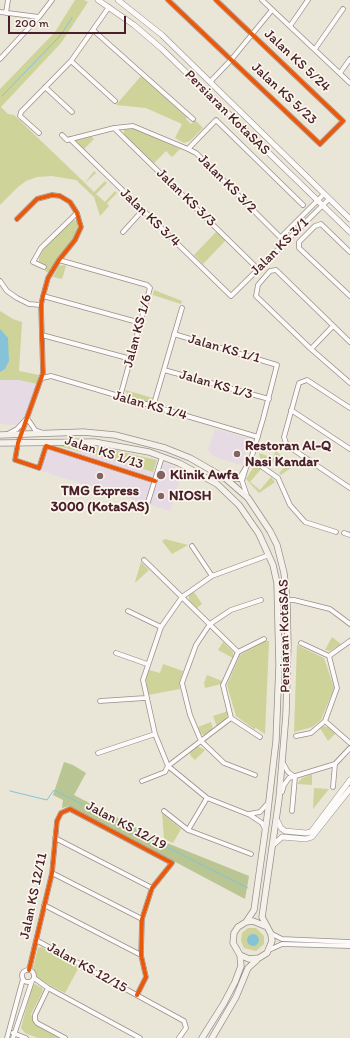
<!DOCTYPE html>
<style>
body{margin:0}
#map{position:relative;width:350px;height:1038px;overflow:hidden;background:#e9e5d7;font-family:Itim,sans-serif}
canvas{display:block}
.scale{position:absolute;left:8px;top:16px;width:118px;height:18px;box-sizing:border-box;border:2px solid #4a1f2b;border-top:0;padding-left:5px;font-size:12px;line-height:14px;white-space:nowrap;color:#4a1f2b;-webkit-text-stroke:3px #fbf7ec;paint-order:stroke}
</style>
<div id="map">
<canvas width="350" height="1038"></canvas>
<div class="scale">200 m</div>
</div>
<script>
const context = document.querySelector('canvas').getContext('2d');
context.lineJoin = 'round';
function paint(path, color) { context.fillStyle = color; context.fill(path, 'evenodd'); }
const toPath = rows => new Path2D(rows.map(r => 'M' + r).join(''));
function trace(path, color, width, dash) { context.strokeStyle = color; context.lineWidth = width; context.lineCap = dash ? 'butt' : 'round'; context.setLineDash(dash || []); context.stroke(path); }
function write(font, color, halo, rows, align = 'center') {
  context.font = font + ' Itim,sans-serif'; context.lineWidth = 3.5; context.setLineDash([]); context.textBaseline = 'middle'; context.strokeStyle = halo; context.fillStyle = color; for (const [text, x, y, turn = 0] of rows) {
    context.save(); context.translate(x, y); context.rotate((+turn || 0) * Math.PI / 180); context.textAlign = isNaN(turn) ? turn : align; if (halo) context.strokeText(text, 0, 0); context.fillText(text, 0, 0); context.restore();
  }
}
paint(toPath([
 [0,380,19,380,36,384,25,415,16,425,0,424],
 [215,429,251,439,241,465,215,457,208,450],
 [49,446,96,455,153,472,157,460,183,470,170,511,38,470]
]), '#e6dbe5');
paint(toPath([
 [75,0,84,0,88,2,61,43,1,107,8,114,14,115,85,183,94,171,96,173,85,183,94,192,105,181,107,183,96,194,105,202,115,191,117,193,107,203,109,206,100,216,94,197,76,180,52,176,37,177,26,181,18,187,0,205,0,89,55,32],
 [141,76,187,117,186,119,191,124,195,120,203,128,190,141,184,143,175,138,182,124,146,108,116,105],
 [124,129,137,129,180,149,172,157,166,151,153,164,124,135],
 [91,136,94,139,84,149,75,141],
 [73,220,78,221,77,233,49,273,45,271,47,266,39,262,39,257,46,245],
 [217,231,226,240,203,264,194,255],
 [64,265,66,266,62,279,53,277,59,266],
 [154,290,182,301,181,304,153,295],
 [0,311,13,319,22,322,19,371,39,375,37,384,19,380,0,380],
 [125,390,153,398,153,399,148,402,128,395],
 [263,441,278,446,276,451,292,467,281,475,279,473,288,463,279,456,270,466,260,459,259,453,273,458,277,447],
 [57,446,83,446,106,448,157,460,153,472,96,455],
 [259,467,261,469,250,482,260,490,271,477,275,482,259,493,246,479,253,468],
 [165,539,188,545,172,554,162,541],
 [141,562,149,570,136,582,135,582],
 [194,592,202,604,197,608,189,600,189,595],
 [332,637,341,644,330,651,325,650],
 [265,641,269,641,265,734,256,728,254,729,236,716,227,685,240,655],
 [223,642,233,652,233,658,218,650],
 [297,645,324,658,334,688,321,720,312,727,294,732],
 [163,664,183,671,179,683,180,689,148,695,146,680,149,670,160,673],
 [207,675,222,681,221,684,205,688,204,683],
 [228,711,226,720,217,727,213,716],
 [211,722,213,729,205,735,201,734,198,727],
 [322,726,328,727,336,733,328,741,320,728],
 [197,746,205,750,195,760,190,755,190,751],
 [312,774,312,785,297,784,302,778],
 [314,788,329,789,313,809],
 [162,813,181,829,173,843,164,839],
 [248,928,256,928,264,936,264,944,256,951,244,948,241,941,242,933],
 [41,947,79,967,65,993,38,979,33,968,38,948],
 [35,984,42,988,43,991,31,1014,34,1023,60,1038,38,1038,25,1033,21,1028,32,986]
]), '#ced399');
paint(toPath([
 [64,762,73,765,86,773,74,795,162,841,249,876,245,899,70,806,62,808,63,800,53,795]
]), '#b9c593');
paint(toPath([
 [0,329,8,338,9,361,5,369,0,372],
 '247 940a6 6 0 1 1 12 0a6 6 0 1 1-12 0Z'
]), '#86c3d8');
trace(toPath([
 [2,96,60,36,72,18],
 [10,791,47,800,54,790,248,888]
]), '#86c3d8', 1);
const minor = toPath([
 [168,0,320,144,343,121,216,0],
 [262,0,350,83],
 [0,12,39,17],
 [6,13,8,0],
 [290,26,308,0],
 [93,30,193,119],
 [315,49,343,9],
 [0,59,39,17,52,0],
 [71,61,115,101],
 [340,73,350,59],
 [210,82,231,60,272,10],
 [45,87,72,112],
 [114,128,258,269],
 [39,133,20,116,21,112,71,61,109,7],
 [62,135,67,140,114,128,133,126,188,149,196,153,285,242],
 [70,139,231,296,329,199],
 [188,149,216,120,303,205],
 [17,219,37,199,52,195,60,196,70,202,77,213,81,227,75,240,59,260,48,278,43,296,41,305,43,373,18,443,15,460,39,468,46,446,155,481],
 [123,232,143,210],
 [281,237,324,194],
 [350,252,321,224,315,226,299,242,299,248,350,296],
 [59,260,147,285,150,288,120,397],
 [44,267,33,262,41,248,77,213],
 [0,281,7,291,17,298,29,304,41,305],
 [43,296,141,323],
 [174,334,277,365,263,419,251,459,239,479,225,478],
 [42,335,131,359],
 [350,342,276,270,270,271,258,285,256,296,311,349,350,383],
 [311,349,333,326],
 [164,370,269,399],
 [42,378,51,376,258,437],
 [153,407,182,308],
 [350,408,307,380,299,383,284,437,286,443,291,448,350,488],
 [291,410,350,449],
 [8,434,17,429,27,418,35,430,43,433],
 [251,459,278,478,290,505,305,522,336,532],
 [246,468,242,481,247,496],
 [148,502,162,457],
 [344,533,350,535],
 [192,546,212,576],
 [144,560,238,652],
 [279,601,294,600,330,609,350,624],
 [128,611,161,627],
 [116,653,147,664],
 [329,656,350,641],
 [100,701,145,698],
 [325,721,350,743],
 [296,736,311,733,325,721,337,688,329,656,301,643],
 [260,737,231,718,223,685,238,652,264,639],
 [98,753,155,734],
 [283,763,288,772,295,777,292,811],
 [255,775,224,763,201,741,190,715,182,683,196,645,210,624,231,610,261,600],
 [142,781,165,772,168,766,231,718],
 [333,787,335,764],
 [282,792,284,785,289,778,335,764,350,748],
 [164,811,188,830,251,854],
 [249,814,260,812,268,803],
 [265,829,262,823,250,815,207,798,168,766,155,734,143,680,161,627,182,597,212,576,269,555],
 [188,830,207,798],
 [55,838,152,888],
 [52,873,142,919],
 [44,905,141,955],
 [270,933,282,939,350,942],
 [36,940,184,1021,186,1028,179,1038],
 [269,950,282,944,350,946],
 [29,970,52,873,57,821,61,813,70,809,172,863,152,888,142,919,141,955,146,977,137,995],
 '22 976a6 6 0 1 1 12 0a6 6 0 1 1-12 0Z',
 [34,978,48,988,140,1038],
 [48,988,35,1015,35,1020,37,1023,65,1038],
 [13,1033,26,1038],
 [7,1038,23,979],
 [13,1038,32,981]
]);
const tertiary = toPath([
 [98,0,134,25,162,49,350,232],
 [118,0,162,35,350,219],
 [277,820,281,828,285,831,306,833,311,832,350,780],
 [273,845,282,837,306,839,312,837,350,789]
]);
const secondary = toPath([
 [0,435,83,432,115,435,165,448,190,458,225,478,248,498,270,531,277,545,284,573,287,600,288,645,286,714,279,799,262,917,271,934,272,941,267,953,259,958,249,959,240,955,233,943,234,933,238,927,246,922,253,921,265,926],
 [0,443,94,442,149,452,179,463,217,484,239,505,259,534,273,565,277,583,279,665,276,741,267,818,254,910,246,922],
 [202,1038,224,1003,235,982,241,966,240,955],
 [212,1038,236,997,248,968,257,960]
]);
trace(minor, '#998f8b', 5.5);
trace(tertiary, '#998f8b', 6);
trace(secondary, '#998f8b', 7);
trace(minor, '#fcfbf9', 4);
trace(tertiary, '#fcfbf9', 5);
trace(secondary, '#f4f1eb', 5.5);
trace(toPath([
 [168,0,320,144,343,121,216,0],
 [17,219,37,199,52,195,60,196,70,202,77,213,81,227,75,240,59,260,48,278,43,296,41,305,43,373,18,443,15,460,39,468,46,446,155,481],
 [29,970,52,873,57,821,61,813,70,809,172,863,152,888,142,919,141,955,146,977,137,995]
]), '#e8590c', 4);
for (const [x, y, r, color] of [
 [237,454,4,"#826467"],
 [161,475,5,"#826467"],
 [100,476,4,"#826467"],
 [161,496,4,"#826467"]
]) { const dot = new Path2D(); dot.arc(x, y, r, 0, 2 * Math.PI); context.fillStyle = color; context.fill(dot); trace(dot, '#fbf7ec', 1.5); }
write('14px', '#4a1f2b', '#fbf7ec', [
 ["Jalan KS 5/24",297,61,43],
 ["Jalan KS 5/23",284,94,43],
 ["Persiaran KotaSAS",227,113,45],
 ["Jalan KS 3/2",227,184,45],
 ["Jalan KS 3/3",186,198,44],
 ["Jalan KS 3/4",150,218,44],
 ["Jalan KS 3/1",280,247,-45],
 ["Jalan KS 1/6",138,331,-75],
 ["Jalan KS 1/1",224,349,16],
 ["Jalan KS 1/3",216,385,16],
 ["Jalan KS 1/4",150,406,16],
 ["Jalan KS 1/13",104,453,18],
 ["Persiaran KotaSAS",285,636,-91],
 ["Jalan KS 12/19",126,826,28],
 ["Jalan KS 12/11",34,896,-78],
 ["Jalan KS 12/15",87,968,29]
]);
write('bold 14px', '#4a1f2b', '#fbf7ec', [
 ["Restoran Al-Q",245,446],
 ["Nasi Kandar",245,462],
 ["Klinik Awfa",170,475],
 ["TMG Express",100,491,"center"],
 ["3000 (KotaSAS)",100,507,"center"],
 ["NIOSH",169,496]
], 'left');
</script>
